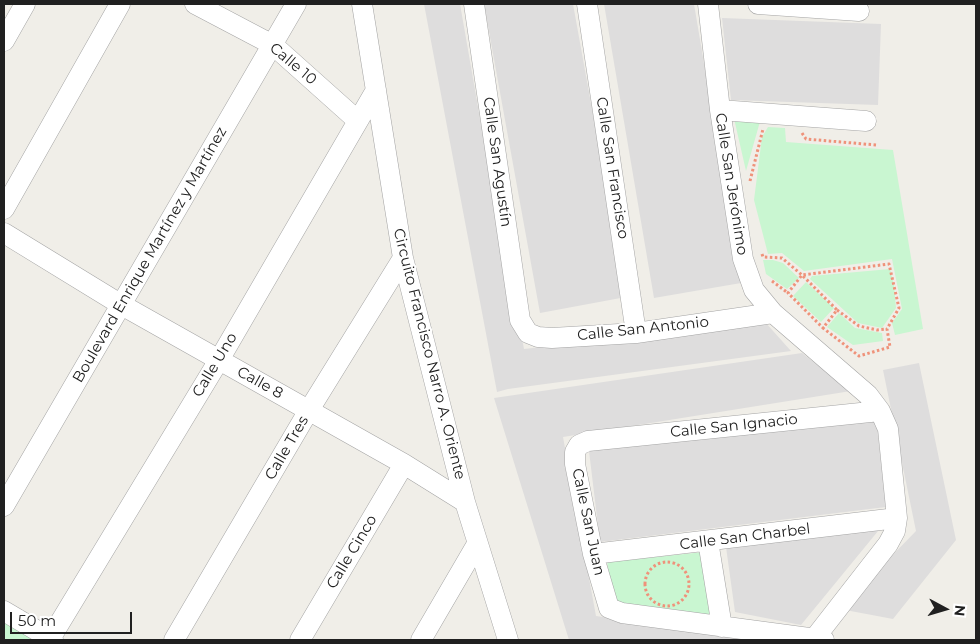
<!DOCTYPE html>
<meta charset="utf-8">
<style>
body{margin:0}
#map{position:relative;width:980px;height:644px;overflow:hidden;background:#f0eee8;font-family:Montserrat,sans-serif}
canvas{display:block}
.frame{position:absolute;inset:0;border:5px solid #202020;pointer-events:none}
.north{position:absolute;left:920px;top:584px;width:50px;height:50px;-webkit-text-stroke:4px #fff;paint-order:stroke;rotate:96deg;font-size:14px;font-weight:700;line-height:20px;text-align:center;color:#202020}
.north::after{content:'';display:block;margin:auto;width:18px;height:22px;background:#202020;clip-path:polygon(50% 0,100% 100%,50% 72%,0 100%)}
.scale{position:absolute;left:10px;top:612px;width:122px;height:22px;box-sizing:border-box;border:2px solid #202020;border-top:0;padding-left:6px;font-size:15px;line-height:18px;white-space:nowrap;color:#202020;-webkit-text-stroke:4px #fff;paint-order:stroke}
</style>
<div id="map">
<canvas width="980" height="644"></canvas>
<div class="frame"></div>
<div class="north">N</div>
<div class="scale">50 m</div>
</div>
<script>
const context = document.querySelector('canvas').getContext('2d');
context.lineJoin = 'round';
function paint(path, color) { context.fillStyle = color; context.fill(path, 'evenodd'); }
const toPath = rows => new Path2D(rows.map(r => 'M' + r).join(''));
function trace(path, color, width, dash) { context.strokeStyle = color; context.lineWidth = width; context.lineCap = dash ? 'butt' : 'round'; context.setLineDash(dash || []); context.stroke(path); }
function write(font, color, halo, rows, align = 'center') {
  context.font = font + ' Montserrat,sans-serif'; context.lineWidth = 4; context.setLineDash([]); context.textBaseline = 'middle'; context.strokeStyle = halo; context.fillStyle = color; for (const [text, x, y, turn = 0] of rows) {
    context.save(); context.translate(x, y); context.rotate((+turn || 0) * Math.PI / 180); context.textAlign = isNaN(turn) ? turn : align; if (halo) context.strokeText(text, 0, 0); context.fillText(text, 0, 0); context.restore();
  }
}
paint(toPath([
 [424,4,460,4,485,147,524,349,765,322,791,351,508,389,497,392],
 [484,4,573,4,626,297,540,313],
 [604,4,694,4,741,283,654,298],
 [722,18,881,24,878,105,731,100],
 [802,353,851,391,563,437,596,616,760,640,569,640,494,398],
 [919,363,956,540,893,619,840,609,916,531,883,370],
 [876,416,886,507,600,542,589,451],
 [883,525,801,625,735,612,726,547]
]), '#dedddd');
paint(toPath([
 [733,114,761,118,746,171],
 [768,127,785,128,786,142,893,150,923,329,895,335,892,323,902,309,892,259,804,271,782,253,768,254,754,200,762,137],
 [763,260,773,260,783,263,799,278,787,289,766,274],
 [890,269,894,285,896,308,882,328,858,323,810,279,812,276],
 [806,282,834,308,821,322,793,296],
 [839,313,855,328,882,333,883,341,853,345,827,327],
 [704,552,715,617,615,605,607,562],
 [4,621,38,640,4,640]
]), '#c9f6d1');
const minor = toPath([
 [195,4,273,45,358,121],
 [362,4,403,258,465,502,508,640],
 [474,4,520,320,528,333,538,337,552,338,636,333,773,313],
 [587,4,636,333],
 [708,4,720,110,743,259,754,290,773,313,868,395,880,411,888,429,897,518,895,531,888,544,814,639],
 [758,4,859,11],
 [4,41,25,4],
 [720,110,866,121],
 [4,209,120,4],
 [4,233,120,304,404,464,465,502],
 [4,506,296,4],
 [708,541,722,627],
 [593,554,897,518],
 [4,611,53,640],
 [50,639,219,360,376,90],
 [174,640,309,410,403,258],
 [300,640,404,464],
 [421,640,477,544],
 [824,640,622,613,609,608,593,554,575,464,575,452,579,445,588,441,880,411]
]);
trace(minor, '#a4a4a4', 21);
trace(toPath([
 [802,133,806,139,876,145],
 [750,181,763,129],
 [762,254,763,257,782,258,802,275,837,310,823,328,859,356,890,347,887,329,899,308,889,264,802,275,788,293,823,328],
 [772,281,788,293],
 [837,310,859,326,877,330,887,329],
 '645 584a22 22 0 1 1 44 0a22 22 0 1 1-44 0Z'
]), '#ef927a', 3, [2.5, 2.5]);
trace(minor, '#fff', 20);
write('15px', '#202020', '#fff', [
 ["Calle 10",293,64,40],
 ["Calle San Agustín",497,162,82],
 ["Calle San Francisco",612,168,81],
 ["Calle San Jerónimo",731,184,81],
 ["Boulevard Enrique Martínez y Martínez",150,255,-60],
 ["Calle San Antonio",643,329,-6],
 ["Circuito Francisco Narro A. Oriente",429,354,76],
 ["Calle Uno",215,365,-59],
 ["Calle 8",260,383,29],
 ["Calle San Ignacio",734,426,-6],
 ["Calle Tres",287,448,-60],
 ["Calle San Juan",588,522,78],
 ["Calle San Charbel",745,537,-7],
 ["Calle Cinco",352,552,-59]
]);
</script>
